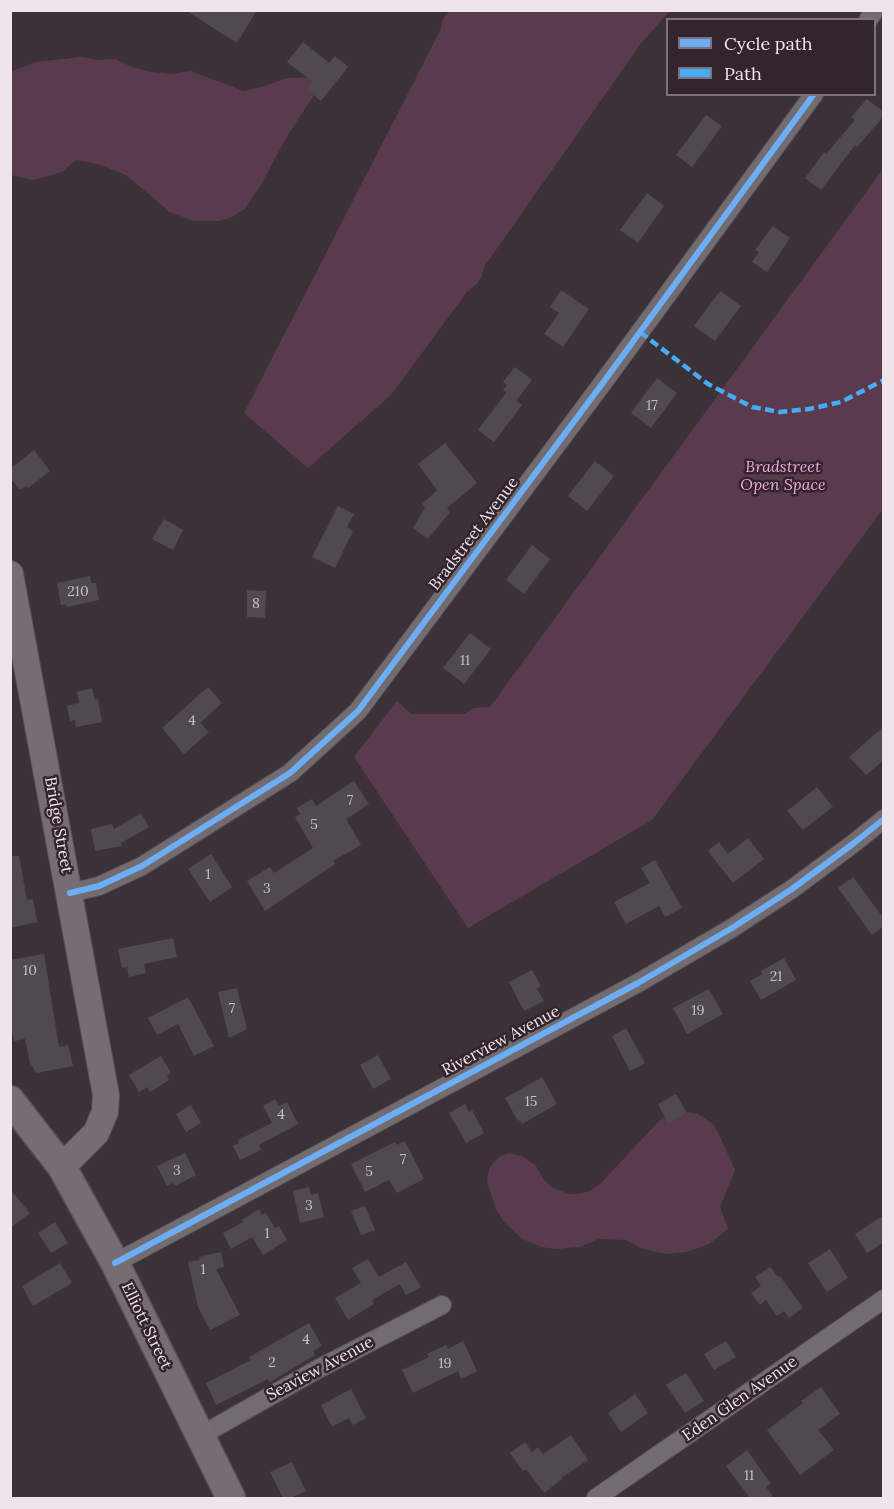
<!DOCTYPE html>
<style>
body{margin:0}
#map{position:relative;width:894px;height:1509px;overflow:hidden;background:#3a3237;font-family:Lora,serif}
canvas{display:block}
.frame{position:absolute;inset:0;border:12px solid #eee4ea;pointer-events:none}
.legend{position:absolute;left:666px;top:18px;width:210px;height:78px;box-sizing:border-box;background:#33252e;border:2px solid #7e7179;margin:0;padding:8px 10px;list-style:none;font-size:18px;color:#eee4ea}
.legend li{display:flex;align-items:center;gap:12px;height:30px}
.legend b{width:30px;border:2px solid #7e7179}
</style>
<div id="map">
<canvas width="894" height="1509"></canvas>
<div class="frame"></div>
<ul class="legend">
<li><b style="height:8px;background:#6dadf4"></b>Cycle path</li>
<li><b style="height:8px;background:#46acf6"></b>Path</li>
</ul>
</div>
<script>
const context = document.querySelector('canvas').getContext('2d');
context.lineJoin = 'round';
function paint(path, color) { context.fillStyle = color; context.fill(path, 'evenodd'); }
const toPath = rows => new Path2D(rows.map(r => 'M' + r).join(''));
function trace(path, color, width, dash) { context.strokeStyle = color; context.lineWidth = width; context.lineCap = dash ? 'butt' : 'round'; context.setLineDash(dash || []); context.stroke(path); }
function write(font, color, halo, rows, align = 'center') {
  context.font = font + ' Lora,serif'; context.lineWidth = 5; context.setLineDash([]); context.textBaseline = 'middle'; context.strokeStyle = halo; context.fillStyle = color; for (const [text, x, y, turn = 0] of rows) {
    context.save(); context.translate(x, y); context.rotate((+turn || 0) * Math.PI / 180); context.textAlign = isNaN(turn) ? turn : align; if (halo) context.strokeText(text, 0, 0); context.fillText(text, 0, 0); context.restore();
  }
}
paint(toPath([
 [449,11,670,11,642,42,484,267,482,276,477,284,467,292,391,395,308,468,244,413,440,31,443,19],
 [81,57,99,60,115,59,132,67,151,72,172,74,190,71,244,91,258,88,287,78,314,77,314,95,286,138,262,183,245,209,230,218,218,221,194,221,170,212,126,175,98,164,76,160,62,172,34,180,11,175,10,72,36,62],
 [883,169,883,509,652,820,468,928,354,757,397,701,411,714,464,714,474,708,490,707],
 [685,1112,698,1114,713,1124,718,1132,735,1170,720,1207,728,1229,709,1244,687,1252,667,1254,640,1248,626,1240,599,1239,580,1247,556,1249,541,1247,521,1238,504,1222,496,1209,487,1182,489,1168,500,1156,509,1153,522,1156,536,1166,545,1181,553,1188,569,1194,579,1194,590,1191,601,1183,660,1120,670,1114]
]), '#5a3b4e');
paint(toPath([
 [185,10,257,10,237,43],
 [303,42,329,63,335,56,348,67,321,101,307,90,313,82,287,62],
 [867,99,884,112,884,116,857,147,855,145,821,190,805,178,824,152,826,154,855,120,851,117],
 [706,115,722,126,692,167,676,155],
 [647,193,664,206,638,243,620,230],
 [773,226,790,238,767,272,752,262,759,252,755,250],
 [561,290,589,309,563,347,544,334,559,313,550,307],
 [720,291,741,306,715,341,694,326],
 [515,367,532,380,516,401,522,405,494,442,478,430,506,393,514,399,503,390,507,385,503,382],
 [657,378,677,393,651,428,631,413],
 [445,443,477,483,447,508,450,512,428,539,413,528,425,507,422,504,437,490,418,464],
 [34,450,50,471,28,488,26,486,20,490,10,478,10,469],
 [595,461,614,476,587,511,568,496],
 [338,506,354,514,347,527,353,531,335,568,312,557],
 [164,519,183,530,173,550,152,539],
 [532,545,550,559,524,594,506,580],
 [90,576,91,583,96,583,99,600,67,607,66,604,61,605,57,583],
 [247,590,266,591,265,618,247,617],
 [470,633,491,649,464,684,443,668],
 [208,687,222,703,200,723,209,732,184,754,162,728],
 [92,688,95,700,98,699,102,722,76,727,75,720,70,721,67,706,79,703,77,692],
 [884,726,884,760,866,775,849,757],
 [354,781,369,804,346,819,361,845,333,861,335,864,265,911,247,881,270,867,274,873,313,848,295,817,300,814,297,808,312,799,316,806],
 [817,787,833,807,803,830,787,811],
 [141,813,149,827,121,843,122,846,95,851,91,829,112,824,114,829],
 [748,838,764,859,733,883,708,851,719,842,728,854],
 [211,854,232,887,210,902,188,869],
 [10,856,19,856,27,900,33,899,37,922,10,928],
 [655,860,682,908,665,917,659,906,626,924,614,902,650,883,641,868],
 [853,877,884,919,884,926,872,935,838,888],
 [173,938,177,957,144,964,146,973,129,977,127,967,122,968,118,949],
 [44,954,59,1047,68,1045,73,1066,36,1073,30,1063,25,1039,14,1041,10,1019,10,960],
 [784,958,796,980,761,1000,750,981,762,974,761,971],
 [532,970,541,986,537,989,544,1001,524,1011,509,982],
 [237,988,247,1029,229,1038,218,992],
 [709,989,723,1014,687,1034,673,1008],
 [188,997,214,1046,194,1056,178,1024,157,1035,148,1018],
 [626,1028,645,1063,630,1071,612,1036],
 [378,1055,391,1079,373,1089,360,1065],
 [161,1056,171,1073,167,1076,169,1080,150,1092,147,1087,139,1092,129,1075],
 [542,1077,557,1104,522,1124,520,1120,518,1121,505,1098],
 [676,1094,687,1113,668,1123,658,1104],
 [275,1099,279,1106,287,1102,298,1124,259,1145,261,1150,240,1160,233,1146,239,1143,238,1140,272,1123,263,1106],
 [465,1104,469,1112,472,1110,484,1133,466,1143,449,1113],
 [191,1105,201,1123,186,1132,176,1114],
 [405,1141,424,1179,397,1193,389,1180,365,1192,351,1164,395,1142,397,1145],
 [185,1153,196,1175,175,1186,173,1183,167,1186,157,1166],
 [309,1187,311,1195,318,1193,324,1217,300,1223,293,1191],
 [10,1189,30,1213,10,1228],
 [365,1206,375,1230,361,1235,351,1211],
 [259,1209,262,1215,266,1213,275,1228,279,1226,287,1240,263,1255,252,1237,231,1249,223,1233,243,1222,242,1220],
 [884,1215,884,1242,867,1253,855,1234],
 [55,1222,68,1243,51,1253,38,1233],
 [830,1249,848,1278,827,1292,808,1263],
 [221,1252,224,1267,216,1269,240,1315,210,1330,198,1307,188,1262,200,1260,199,1257],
 [368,1259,379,1277,406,1262,421,1287,406,1295,400,1284,372,1300,374,1304,348,1320,335,1298,361,1283,352,1268],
 [60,1263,72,1283,33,1306,22,1286],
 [770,1267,778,1277,780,1276,803,1308,789,1318,784,1311,777,1316,766,1300,760,1305,751,1293,761,1286,755,1277],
 [309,1323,322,1346,313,1351,315,1355,270,1382,268,1379,216,1405,206,1383,251,1360,249,1357],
 [463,1341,477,1371,461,1379,458,1371,413,1393,402,1370,429,1357,427,1354,446,1345,448,1349],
 [726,1341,736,1357,714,1370,704,1354],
 [686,1373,704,1401,685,1413,666,1385],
 [821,1387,840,1414,818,1430,834,1450,800,1475,767,1430,803,1403,801,1401],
 [351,1389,366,1418,353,1425,349,1418,332,1427,321,1405],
 [635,1394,648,1413,621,1432,608,1413],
 [571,1435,588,1460,561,1478,562,1479,544,1493,526,1469,523,1471,510,1453,525,1442,532,1452,538,1447,543,1454],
 [747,1450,771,1484,766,1487,774,1498,750,1498,726,1466],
 [292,1462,306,1491,291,1498,283,1498,270,1472]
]), '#504a4e');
const street = toPath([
 [868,20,875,10],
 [70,893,99,886,142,866,290,773,358,711,602,384,814,94],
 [115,1263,638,983,732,928,792,889,854,843,884,819],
 [200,1436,318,1369,442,1305],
 [596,1498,884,1299]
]);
const secondary = toPath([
 [10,574,106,1095,105,1112,96,1133,62,1167]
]);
const primary = toPath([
 [10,1100,62,1167,115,1263,231,1498]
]);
trace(street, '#574f53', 20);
trace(secondary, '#574f53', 28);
trace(primary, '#574f53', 31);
trace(street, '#726c70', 18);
trace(secondary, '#756d72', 26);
trace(primary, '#766d73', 28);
trace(toPath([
 [640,332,708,384,752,407,780,412,809,409,841,402,884,380]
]), '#46acf6', 4.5, [9, 4.5]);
trace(toPath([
 [70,893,99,886,142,866,290,773,358,711,602,384,814,94],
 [115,1263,638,983,732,928,792,889,854,843,884,819]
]), '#6dadf4', 6);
write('14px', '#c6bec3', null, [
 ["17",652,406],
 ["210",78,592],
 ["8",256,604],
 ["11",465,661],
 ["4",192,721],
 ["7",350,801],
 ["5",314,825],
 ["1",208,875],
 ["3",267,889],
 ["10",30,971],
 ["21",776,977],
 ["7",232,1009],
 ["19",698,1011],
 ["15",531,1102],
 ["4",281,1115],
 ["7",403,1160],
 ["3",177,1171],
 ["5",369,1172],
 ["3",309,1206],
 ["1",267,1234],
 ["1",203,1270],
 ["4",306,1340],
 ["2",272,1363],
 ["19",445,1364],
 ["11",749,1476]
]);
write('italic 16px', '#f5a5d9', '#33252e', [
 ["Bradstreet",783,467],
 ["Open Space",783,485]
]);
write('16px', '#eee4ea', '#33252e', [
 ["Bradstreet Avenue",474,534,-53],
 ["Bridge Street",58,825,80],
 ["Riverview Avenue",501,1041,-28],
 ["Elliott Street",146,1326,64],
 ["Seaview Avenue",320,1369,-28],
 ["Eden Glen Avenue",740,1399,-35]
]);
</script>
